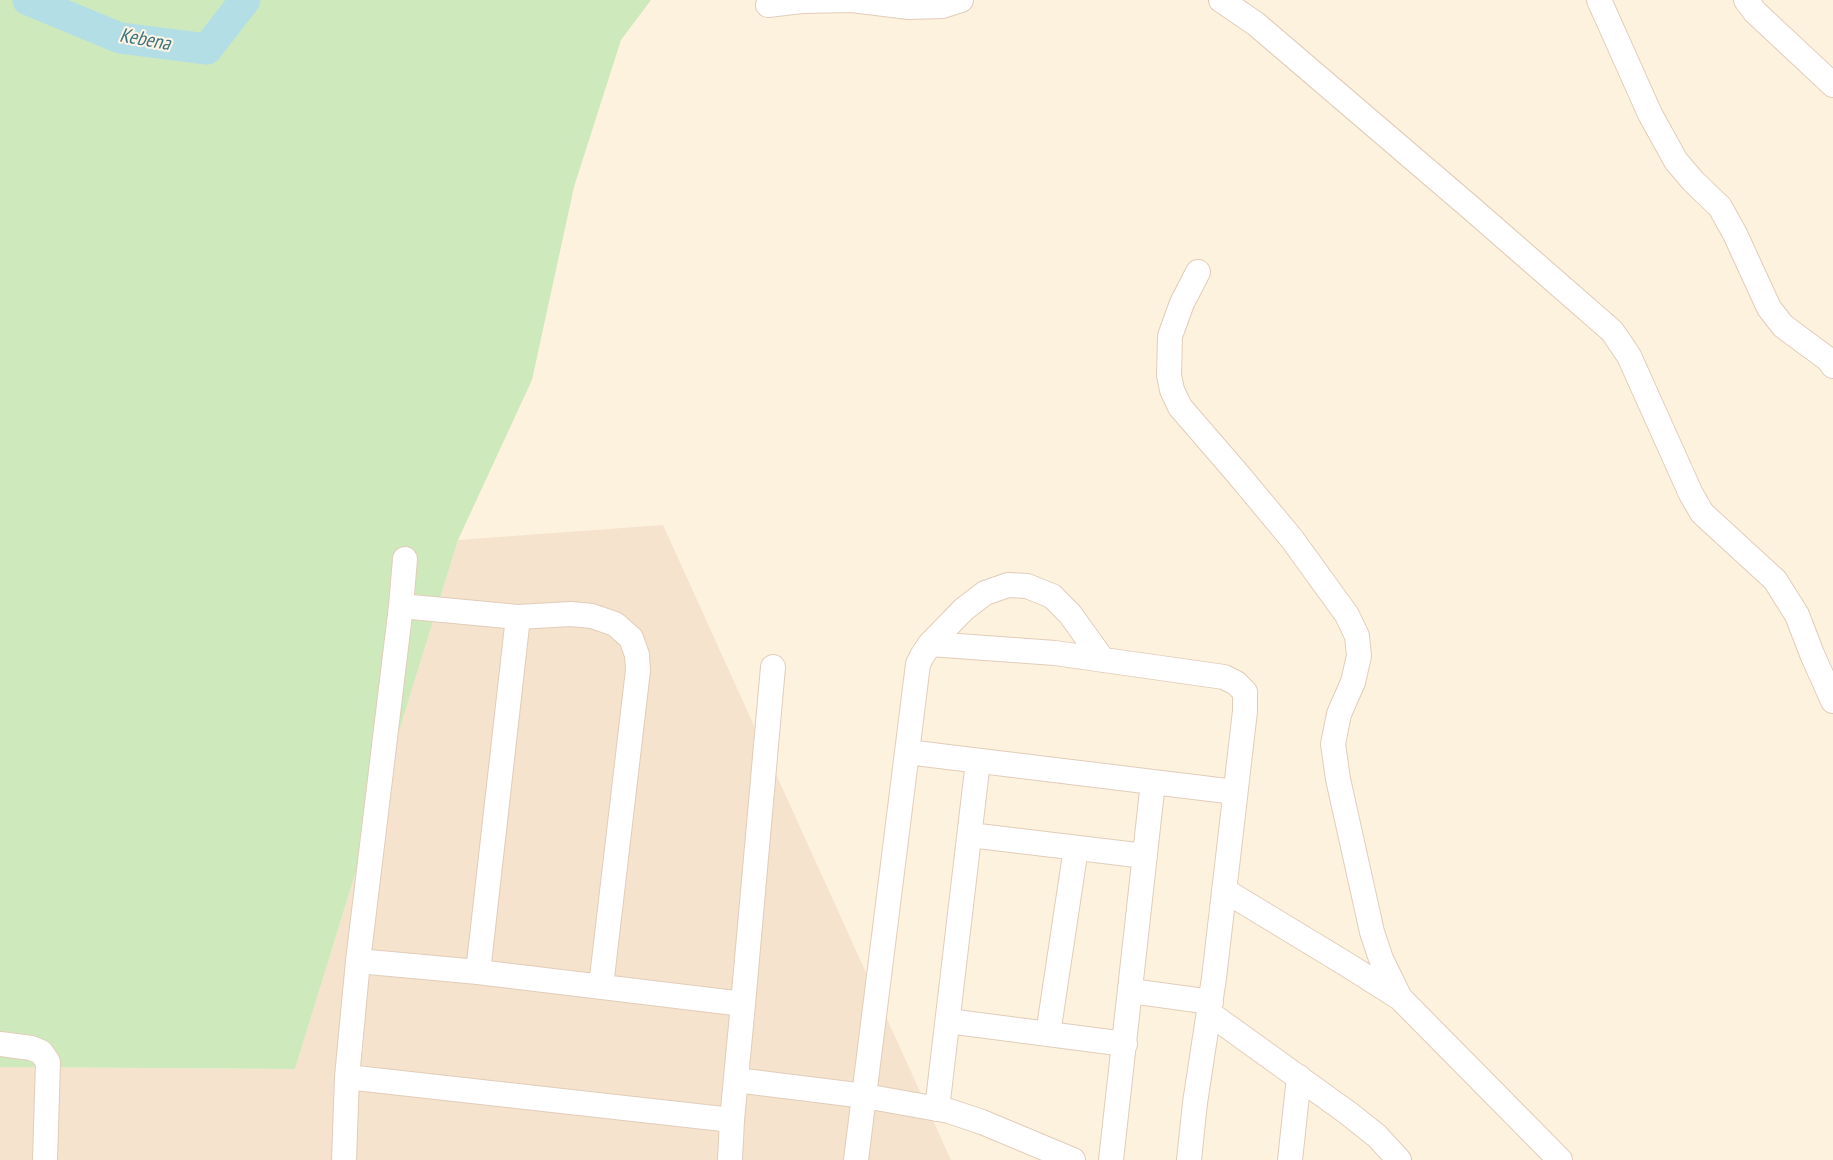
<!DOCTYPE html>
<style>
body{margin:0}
canvas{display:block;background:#fdf2de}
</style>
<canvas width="1833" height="1160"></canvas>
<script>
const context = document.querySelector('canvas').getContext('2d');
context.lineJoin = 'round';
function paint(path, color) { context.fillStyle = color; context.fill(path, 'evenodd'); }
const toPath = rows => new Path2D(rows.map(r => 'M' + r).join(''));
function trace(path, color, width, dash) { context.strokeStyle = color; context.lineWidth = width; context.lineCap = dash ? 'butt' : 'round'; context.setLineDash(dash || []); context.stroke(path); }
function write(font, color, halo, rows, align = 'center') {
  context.font = font + ' "PT Sans Narrow",sans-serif'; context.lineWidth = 4; context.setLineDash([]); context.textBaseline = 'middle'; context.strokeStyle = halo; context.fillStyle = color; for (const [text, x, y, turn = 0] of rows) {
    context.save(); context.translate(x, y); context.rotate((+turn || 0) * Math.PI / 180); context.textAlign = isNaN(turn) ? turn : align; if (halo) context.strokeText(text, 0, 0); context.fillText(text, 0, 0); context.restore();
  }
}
paint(toPath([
 [663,525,951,1160,0,1160,0,1067,295,1069,458,540]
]), '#f5e3cd');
paint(toPath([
 [0,0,651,0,621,40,574,187,532,380,458,540,295,1069,0,1067]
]), '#ceeabd');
trace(toPath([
 [28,0,120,38,207,49,245,0]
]), '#b3dee6', 31);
const minor = toPath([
 [1221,0,1256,24,1471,208,1612,331,1629,356,1691,494,1702,513,1775,580,1797,615,1812,654,1833,701],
 [1599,0,1650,114,1676,161,1693,181,1720,207,1735,234,1769,308,1783,326,1829,360,1833,366],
 [1746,0,1755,12,1833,85],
 [768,5,802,1,852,0,909,7,942,6,961,0],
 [1198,272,1182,303,1170,336,1169,375,1172,390,1180,407,1237,473,1292,539,1347,615,1357,636,1359,656,1353,682,1339,714,1333,744,1338,779,1372,932,1381,959,1400,998],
 [401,606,518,617,571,614,592,616,615,624,631,638,637,655,638,670,601,986],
 [930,644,1055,653,1224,677,1236,683,1245,692,1245,711,1214,978,1195,1103,1189,1160],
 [907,752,1235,792],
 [970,835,1145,856],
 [1224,890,1346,964,1400,998,1560,1160],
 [358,961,478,972,743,1004,732,1120,730,1160],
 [478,972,518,617],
 [1131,991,1211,1002],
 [743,1004,773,667],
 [1209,1013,1348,1113,1377,1136,1399,1160],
 [948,1021,1125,1044],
 [1048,1034,1076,848],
 [0,1044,31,1048,41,1052,48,1062,45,1160],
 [347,1077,732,1120],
 [736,1080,865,1096,949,1111,982,1122,1073,1160],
 [937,1109,978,761],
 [344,1160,347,1077,358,961,401,606,405,559],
 [856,1160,918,664,922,656,930,644,964,609,985,593,1008,585,1027,586,1052,596,1070,614,1103,660],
 [1111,1160,1153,782],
 [1290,1160,1299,1077]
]);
trace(minor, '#e1cdba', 26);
trace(minor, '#fff', 24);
write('italic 20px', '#3c7481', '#fff5e5', [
 ["Kebena",145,40,10]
]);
</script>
